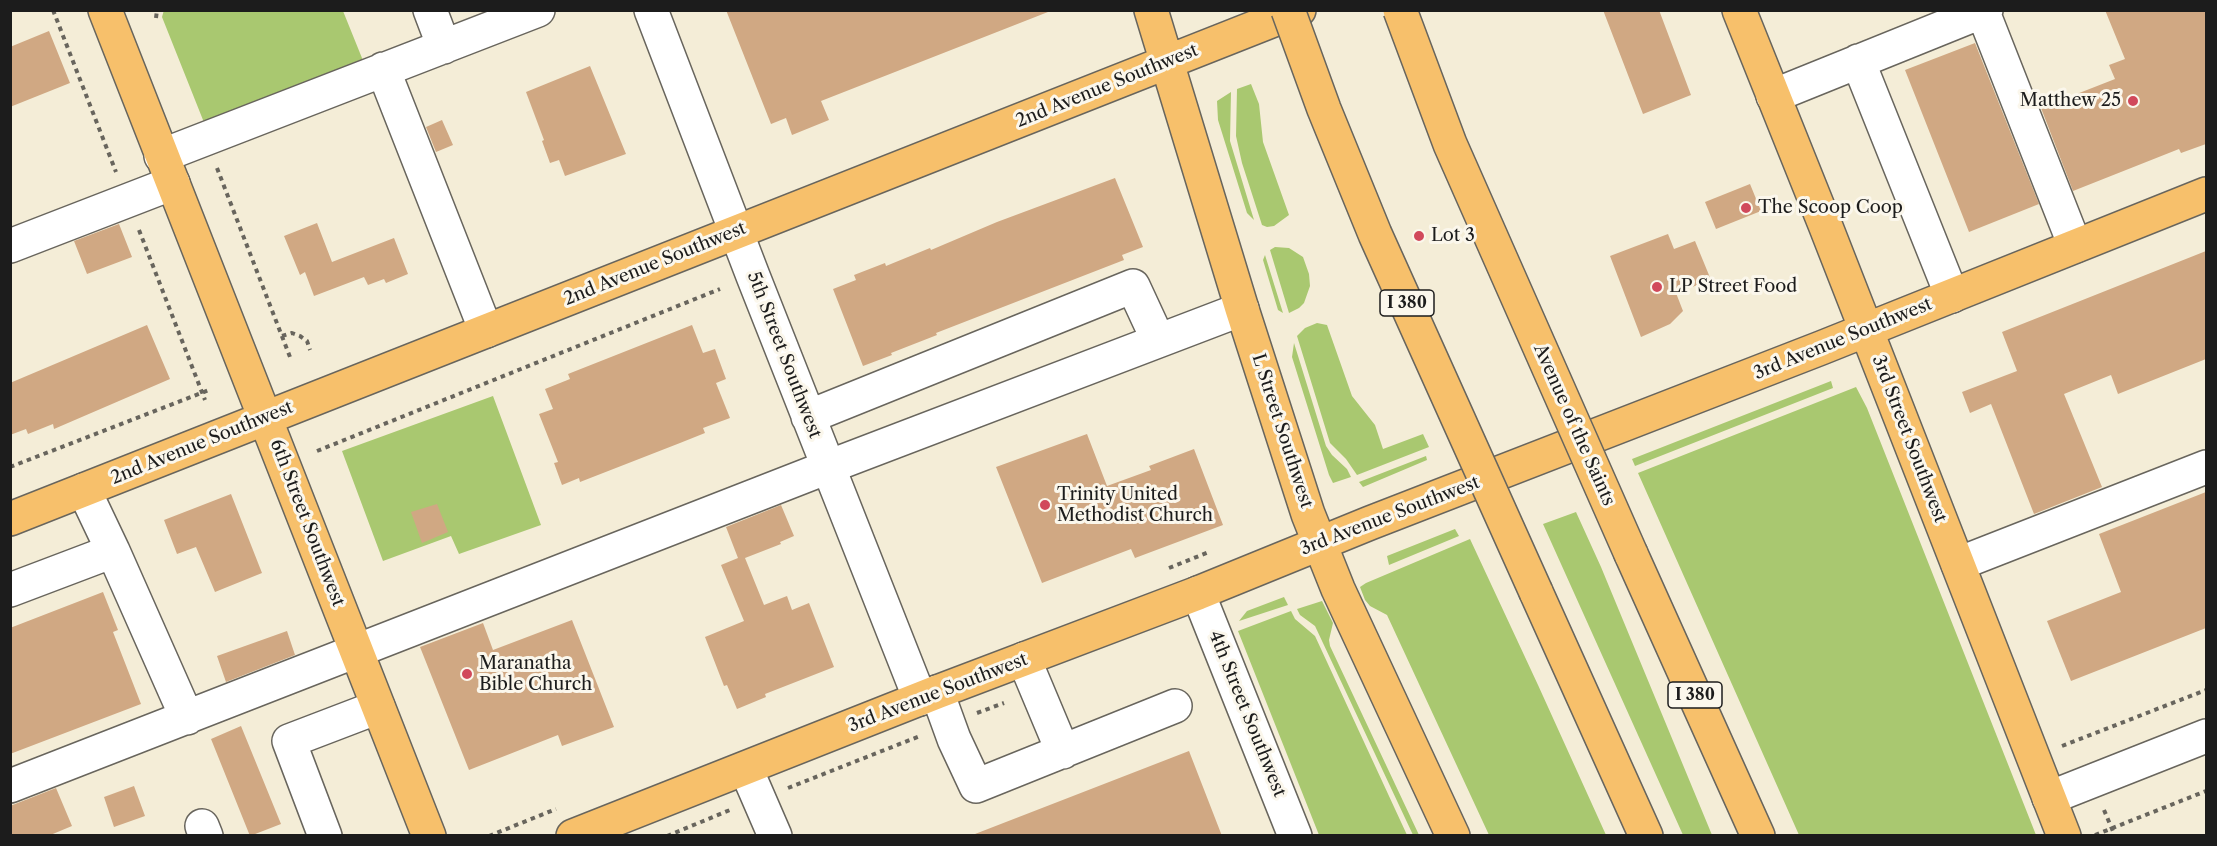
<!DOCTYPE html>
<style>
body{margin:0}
#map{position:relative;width:2217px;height:846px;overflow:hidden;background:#f4edd7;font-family:"Libre Caslon Text",serif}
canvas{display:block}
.frame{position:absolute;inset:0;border:12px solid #1c1c1c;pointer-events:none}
</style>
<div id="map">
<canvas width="2217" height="846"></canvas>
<div class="frame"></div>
</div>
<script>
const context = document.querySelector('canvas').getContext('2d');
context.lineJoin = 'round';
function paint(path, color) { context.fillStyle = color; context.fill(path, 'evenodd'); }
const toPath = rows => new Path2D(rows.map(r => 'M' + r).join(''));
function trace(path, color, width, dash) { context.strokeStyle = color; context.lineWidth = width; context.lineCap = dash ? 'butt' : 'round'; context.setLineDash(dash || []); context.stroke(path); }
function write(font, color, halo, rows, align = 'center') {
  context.font = font + ' "Libre Caslon Text",serif'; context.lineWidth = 6; context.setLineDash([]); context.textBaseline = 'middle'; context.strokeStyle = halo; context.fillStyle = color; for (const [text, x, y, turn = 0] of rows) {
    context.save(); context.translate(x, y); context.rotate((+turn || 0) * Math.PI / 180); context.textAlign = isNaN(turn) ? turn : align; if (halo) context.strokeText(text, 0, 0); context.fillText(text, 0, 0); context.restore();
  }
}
paint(toPath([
 [164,10,343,11,364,63,205,125,162,17],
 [1251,84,1259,104,1263,142,1289,215,1274,226,1267,227,1262,225,1242,163,1236,136,1237,89],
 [1231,92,1230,141,1254,220,1247,213,1218,120,1217,101],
 [1275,247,1289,248,1303,257,1309,274,1310,286,1304,303,1299,308,1289,313,1270,250],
 [1265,255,1283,313,1278,310,1263,260],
 [1317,323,1327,325,1352,396,1375,425,1383,449,1423,434,1429,447,1357,475,1346,459,1330,443,1297,336,1305,328],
 [1294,343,1326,446,1332,455,1347,469,1351,477,1333,483,1329,475,1292,357],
 [1831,381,1833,388,1635,466,1632,459],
 [1856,387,1867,408,2036,835,1799,835,1638,473],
 [493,396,541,525,459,554,451,536,383,561,342,451],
 [1426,456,1427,460,1363,487,1359,482],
 [1576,512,1601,567,1712,835,1683,835,1543,524],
 [1455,529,1459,536,1389,565,1387,556],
 [1470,539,1538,685,1606,835,1489,835,1387,615,1370,606,1365,600,1360,587,1366,583],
 [1284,597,1288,605,1239,621,1247,611],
 [1322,601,1333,623,1329,640,1330,646,1419,835,1413,835,1315,626,1300,615,1297,609],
 [1291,611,1295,619,1315,636,1407,835,1319,835,1238,631]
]), '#a9c870');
paint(toPath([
 [726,10,1047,10,1048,12,821,101,829,120,792,135,786,118,771,124],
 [1603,10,1659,10,1691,95,1643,114],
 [2105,10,2206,10,2206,144,2181,153,2179,149,2073,191,2041,108,2115,79,2109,65,2125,59],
 [49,31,70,83,10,107,10,47],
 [1975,43,2039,204,1969,232,1905,70],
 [590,66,626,154,565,176,559,160,550,163,542,141,544,140,526,92],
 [442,120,453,145,436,152,426,127],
 [1115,178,1143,247,1122,255,1124,260,936,333,937,335,891,353,892,355,863,366,833,289,856,280,854,275,885,263,886,266,930,248,931,250,997,222],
 [1750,184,1761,211,1716,229,1705,202],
 [317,223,332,262,394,238,408,274,386,283,384,279,368,285,364,277,314,296,305,272,300,275,284,236],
 [119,224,132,257,87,274,74,241],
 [1668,234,1674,249,1695,241,1711,280,1676,293,1683,311,1670,324,1641,337,1610,256],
 [2206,251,2206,359,2118,394,2111,375,2064,394,2102,487,2034,514,1991,404,1970,413,1962,392,2017,371,2002,332],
 [147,325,170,379,54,429,53,424,28,434,26,429,10,435,10,383],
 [692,325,703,353,715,349,726,379,716,383,730,418,703,428,705,433,680,443,580,482,579,478,562,485,554,463,558,462,539,414,553,409,545,389,570,379,568,374],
 [1087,434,1107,486,1151,470,1149,466,1194,449,1223,525,1135,558,1131,549,1042,583,996,467],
 [2206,492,2206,628,2071,681,2047,621,2121,592,2099,534],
 [231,494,262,573,215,592,196,547,177,554,164,520],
 [437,504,448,532,422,543,411,512],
 [781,505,794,536,780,542,781,544,745,558,764,605,787,596,792,610,809,603,834,667,765,694,766,697,737,709,727,685,724,686,705,637,744,621,721,565,738,558,726,527],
 [103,592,118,630,113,632,141,704,10,754,10,628],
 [572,620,614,727,562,746,558,735,469,770,420,647,483,623,493,650],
 [287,631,295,655,226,682,217,656],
 [241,726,281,824,250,836,211,739],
 [1189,751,1222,836,975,836,975,834],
 [134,786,145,816,114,827,104,797],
 [56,788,72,826,48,836,10,836,10,806]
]), '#d0a883');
const minor = toPath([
 [430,10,444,47],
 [651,10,753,276,920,699],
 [1983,12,2075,246],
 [1858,61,1952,296],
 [383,69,486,331],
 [1773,96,1986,10],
 [161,156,538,10],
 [10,246,173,183],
 [808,417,1133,286,1158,340],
 [113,551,187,718],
 [1958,564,2206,467],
 [10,590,113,551,84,490],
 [1198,593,1295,836],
 [1024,659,1063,752],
 [937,692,954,739,976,786,1175,706],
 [746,769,775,836],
 [10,786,828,467,1242,309],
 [2049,798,2206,736],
 [202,826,206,836],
 [325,836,289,741,378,707]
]);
const major = toPath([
 [105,10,429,836],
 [1151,10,1242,309,1308,514,1338,589,1453,836],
 [1739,10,1826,227,2064,836],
 [10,519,1299,10],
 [573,836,937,692,1198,593,1370,523,1821,348,2206,194]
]);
const highway = toPath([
 [1631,554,1758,836],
 [1536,592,1646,836]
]);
trace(minor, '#68655d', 36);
trace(major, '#68655d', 36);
trace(highway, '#68655d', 36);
trace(toPath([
 [53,10,116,172],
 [156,18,157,10],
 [217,168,290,357],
 [139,230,205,400],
 [282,336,292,333,300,336,307,341,310,350],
 [317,451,720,289],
 [10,467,209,390],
 [1169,568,1209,552],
 [977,713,1004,703],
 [2062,746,2206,690],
 [788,788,920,736],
 [2104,810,2115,836],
 [2095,835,2206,791],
 [489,836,556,809],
 [667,836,730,810]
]), '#68655d', 4, [4.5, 4.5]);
trace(minor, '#fff', 33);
trace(major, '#f7c06b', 33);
trace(highway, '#f7c06b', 33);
const highwayBridge = toPath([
 [1288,10,1324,109,1375,234,1536,592],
 [1400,10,1450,144,1631,554]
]);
trace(highwayBridge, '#68655d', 36, []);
trace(highwayBridge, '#f7c06b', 33);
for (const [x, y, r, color] of [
 [2133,101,6,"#d1495b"],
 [1746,208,6,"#d1495b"],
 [1419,236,6,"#d1495b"],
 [1657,287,6,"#d1495b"],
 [1045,505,6,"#d1495b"],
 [467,674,6,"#d1495b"]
]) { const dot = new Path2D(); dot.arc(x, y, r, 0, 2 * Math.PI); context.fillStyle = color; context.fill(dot); trace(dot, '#fbf7ec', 2); }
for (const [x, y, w] of [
 [1407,303,54],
 [1695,695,54]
]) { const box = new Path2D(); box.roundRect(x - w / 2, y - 13, w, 26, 4.5); context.fillStyle = '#fbf7ec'; context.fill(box); trace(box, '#1c1c1c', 1.5); }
write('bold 16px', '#1c1c1c', null, [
 ["I 380",1407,303],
 ["I 380",1695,695]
]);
write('18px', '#1c1c1c', '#fbf7ec', [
 ["2nd Avenue Southwest",1107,86,-22],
 ["2nd Avenue Southwest",655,264,-22],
 ["3rd Avenue Southwest",1843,339,-22],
 ["5th Street Southwest",784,355,69],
 ["Avenue of the Saints",1574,425,66],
 ["L Street Southwest",1282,431,72],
 ["3rd Street Southwest",1909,439,69],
 ["2nd Avenue Southwest",202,443,-22],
 ["3rd Avenue Southwest",1390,516,-21],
 ["6th Street Southwest",307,523,69],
 ["3rd Avenue Southwest",938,693,-21],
 ["4th Street Southwest",1247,714,68]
]);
write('18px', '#1c1c1c', '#fbf7ec', [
 ["Matthew 25",2121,101,"right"],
 ["The Scoop Coop",1758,208],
 ["Lot 3",1431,236],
 ["LP Street Food",1669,287],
 ["Trinity United",1057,495],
 ["Methodist Church",1057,516],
 ["Maranatha",479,664],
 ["Bible Church",479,685]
], 'left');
</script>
